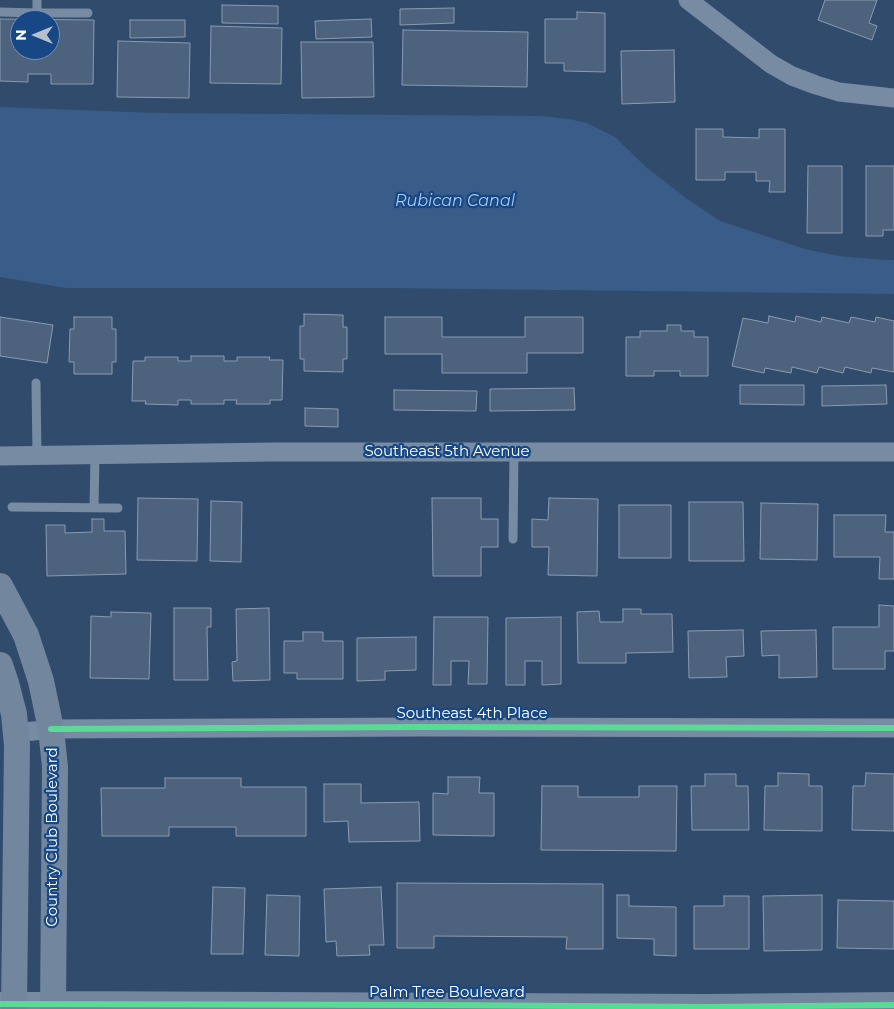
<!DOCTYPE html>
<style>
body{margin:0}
#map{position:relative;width:894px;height:1009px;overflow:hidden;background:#304b6c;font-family:Montserrat,sans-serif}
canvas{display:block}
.north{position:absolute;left:10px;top:10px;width:50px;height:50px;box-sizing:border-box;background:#174885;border:1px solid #7491b6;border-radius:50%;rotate:270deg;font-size:14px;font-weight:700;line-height:20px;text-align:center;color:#fff}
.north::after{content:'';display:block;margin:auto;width:18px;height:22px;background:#b7c0cc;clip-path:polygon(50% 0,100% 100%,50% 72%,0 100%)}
</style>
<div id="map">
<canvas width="894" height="1009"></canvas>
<div class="north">N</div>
</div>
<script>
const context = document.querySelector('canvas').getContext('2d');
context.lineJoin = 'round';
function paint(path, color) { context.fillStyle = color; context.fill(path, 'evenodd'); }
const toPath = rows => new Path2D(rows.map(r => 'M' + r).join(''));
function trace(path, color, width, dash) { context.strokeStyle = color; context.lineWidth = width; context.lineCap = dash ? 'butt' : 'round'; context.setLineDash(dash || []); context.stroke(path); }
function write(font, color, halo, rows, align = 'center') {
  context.font = font + ' Montserrat,sans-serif'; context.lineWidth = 4.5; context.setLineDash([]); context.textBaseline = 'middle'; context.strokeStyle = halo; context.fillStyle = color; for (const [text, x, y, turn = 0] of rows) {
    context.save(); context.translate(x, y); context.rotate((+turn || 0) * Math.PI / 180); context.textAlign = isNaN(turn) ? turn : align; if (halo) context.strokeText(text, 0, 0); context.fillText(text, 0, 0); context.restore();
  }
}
paint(toPath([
 [0,107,157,113,540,116,569,119,587,123,615,137,646,167,686,198,720,221,805,249,839,256,884,260,894,260,894,294,384,288,66,288,0,277]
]), '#395c88');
const building = toPath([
 [825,0,877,0,869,23,877,26,872,40,818,20,825,0],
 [222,5,278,6,278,24,222,23,222,5],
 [454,8,454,23,400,25,400,9,454,8],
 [577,12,605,13,605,72,564,71,564,63,545,63,545,19,577,19,577,12],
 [0,19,94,20,93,84,51,84,51,74,28,74,28,82,0,81,0,19],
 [20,20,50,20,50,50,20,50,20,20],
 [371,19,372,37,316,39,315,21,371,19],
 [130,20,185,20,185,37,130,38,130,20],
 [211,26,282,28,281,84,210,83,211,26],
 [403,30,528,32,527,87,402,85,403,30],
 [118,41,190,43,189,98,117,97,118,41],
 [301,42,373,42,374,97,302,98,301,42],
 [674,50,675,102,622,104,621,51,674,50],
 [696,129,723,129,723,137,759,138,759,129,785,129,785,192,769,192,770,181,756,181,756,172,725,172,725,180,696,180,696,129],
 [808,166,842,166,842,233,807,233,808,166],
 [866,166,894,166,894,230,883,230,883,236,866,236,866,166],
 [304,314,343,315,343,327,347,327,347,359,343,359,343,372,304,371,304,359,300,359,300,326,304,326,304,314],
 [769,316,795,322,796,316,821,322,822,317,849,323,851,317,875,322,876,317,894,321,894,372,872,368,871,373,845,367,843,373,819,367,817,373,792,367,791,373,765,368,764,373,732,366,743,318,768,323,769,316],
 [0,317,53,325,47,363,0,356,0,317],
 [74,317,112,317,112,329,116,329,116,362,112,362,112,374,74,374,74,362,69,362,70,329,74,329,74,317],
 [385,317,442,317,442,337,525,337,525,317,583,317,583,353,527,353,527,373,442,373,442,354,385,354,385,317],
 [667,325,681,325,681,331,694,331,694,337,708,337,708,376,680,376,680,371,654,371,654,376,626,376,626,337,640,337,640,331,667,331,667,325],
 [191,356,224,356,224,361,237,361,237,357,270,357,269,360,283,360,282,400,270,400,270,404,236,404,237,400,224,400,224,404,191,404,191,400,178,400,178,405,145,404,146,401,132,401,133,361,145,361,145,357,178,357,178,361,191,361,191,356],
 [740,385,804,385,804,405,740,404,740,385],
 [886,385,887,404,822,406,822,386,886,385],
 [574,388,575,410,490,411,490,389,574,388],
 [394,390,477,391,476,411,394,410,394,390],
 [305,408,338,409,338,427,305,426,305,408],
 [138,498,198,499,197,561,137,560,138,498],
 [432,498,481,498,481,519,498,519,498,547,481,547,481,576,433,576,432,498],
 [549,498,598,499,597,576,548,575,549,547,532,547,532,519,548,520,549,498],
 [211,501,242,502,241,562,210,561,211,501],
 [689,502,743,502,744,561,689,561,689,502],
 [761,503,818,504,817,560,760,559,761,503],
 [619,505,671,505,671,558,619,558,619,505],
 [834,515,886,515,885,532,894,532,894,579,879,579,880,557,834,557,834,515],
 [92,519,104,519,104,531,125,531,126,574,47,576,46,525,65,525,65,533,92,532,92,519],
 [879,605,894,606,894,651,885,651,885,669,833,669,833,627,879,627,879,605],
 [174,608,211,608,211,627,207,627,208,680,174,680,174,608],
 [269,608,270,680,233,681,232,662,237,661,236,609,269,608],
 [623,609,641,609,641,614,672,614,673,652,626,653,626,663,578,663,577,612,599,611,600,622,623,622,623,609],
 [111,612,151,613,149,679,90,678,91,616,111,617,111,612],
 [434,617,488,617,487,684,468,684,469,661,451,661,451,685,433,685,434,617],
 [561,617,561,684,542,685,542,661,525,661,525,685,506,685,506,618,561,617],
 [743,630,744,656,726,657,727,677,689,678,688,631,743,630],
 [816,630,817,677,779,678,779,655,762,656,761,631,816,630],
 [303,632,323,632,323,641,343,641,343,679,297,679,297,673,284,673,284,641,303,641,303,632],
 [416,637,416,670,385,671,385,680,357,681,357,638,416,637],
 [778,773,809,774,809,786,822,786,822,831,764,830,765,786,778,786,778,773],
 [866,773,894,774,894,831,852,830,853,786,865,786,866,773],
 [705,774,736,774,736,786,748,786,749,830,692,830,691,786,705,786,705,774],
 [448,777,480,777,479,793,494,793,494,836,433,835,433,793,448,794,448,777],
 [165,778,241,778,241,787,306,787,306,836,236,836,236,827,169,827,169,836,102,836,101,788,165,788,165,778],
 [324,784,361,784,361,803,419,802,420,841,349,842,348,821,324,822,324,784],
 [542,786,578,786,578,797,639,797,639,786,677,786,676,851,541,850,542,786],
 [397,883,603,884,603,949,566,949,567,937,434,936,434,948,397,948,397,883],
 [213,887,245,888,243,954,211,954,213,887],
 [381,887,384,945,369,945,370,955,337,956,336,941,326,942,324,889,381,887],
 [267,895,300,896,299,956,265,955,267,895],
 [617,895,629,895,629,906,676,907,676,956,654,955,654,939,617,938,617,895],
 [822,895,822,950,764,951,763,896,822,895],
 [724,896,749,896,749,949,694,949,694,906,724,906,724,896],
 [838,900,894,901,894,949,837,948,838,900]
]);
paint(building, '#4d637d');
trace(building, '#8a9bb0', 1);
trace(toPath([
 [0,12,37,13,37,0],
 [37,13,88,13],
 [36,383,37,456],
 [12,507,118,508],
 [94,508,95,455],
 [513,539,514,452]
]), '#778ba2', 9);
trace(toPath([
 [688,0,771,64,792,76,816,85,839,92,894,98],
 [0,456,273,452,894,452],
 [16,733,51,729,420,727,894,728]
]), '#778ba2', 19);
trace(toPath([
 [0,1004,53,1004]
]), '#778ba2', 24);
trace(toPath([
 [0,586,26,635,41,681,51,729,55,767,53,1009],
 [0,665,6,683,14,714,17,745,14,1009],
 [53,1004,707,1007,894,1005]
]), '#72869e', 26);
trace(toPath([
 [51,729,420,727,894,728],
 [0,1004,436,1005,707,1007,894,1005]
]), '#5adb95', 6);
write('15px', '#fff', '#174885', [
 ["Southeast 5th Avenue",447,452],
 ["Southeast 4th Place",472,714],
 ["Country Club Boulevard",53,837,-90],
 ["Palm Tree Boulevard",447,993]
]);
write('italic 16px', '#a8cbf4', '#174885', [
 ["Rubican Canal",455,201]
]);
</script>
